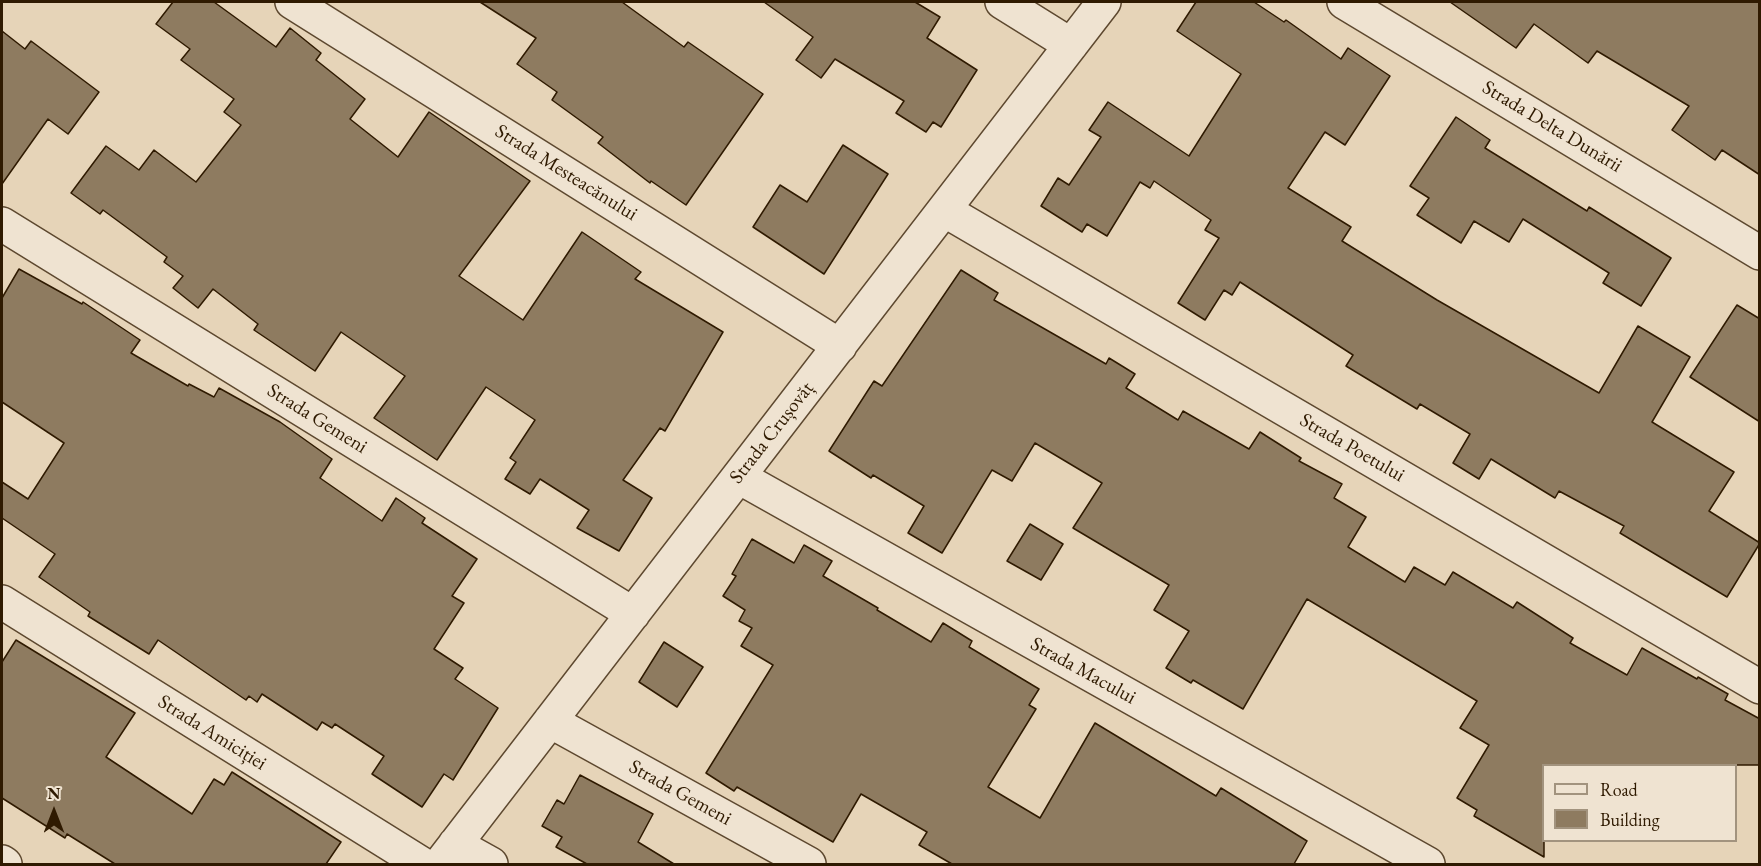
<!DOCTYPE html>
<meta charset="utf-8">
<style>
body{margin:0}
#map{position:relative;width:1761px;height:866px;overflow:hidden;background:#e6d4b8;font-family:"EB Garamond",serif}
canvas{display:block}
.frame{position:absolute;inset:0;border:3px solid #2f1a01;pointer-events:none}
.legend{position:absolute;left:1542px;top:764px;width:195px;height:78px;box-sizing:border-box;background:#efe3d1;border:2px solid #a2937e;margin:0;padding:8px 10px;list-style:none;font-size:18px;color:#2f1a01}
.legend li{display:flex;align-items:center;gap:12px;height:30px}
.legend b{width:30px;border:2px solid #a2937e}
.north{position:absolute;left:24px;top:782px;width:60px;height:60px;-webkit-text-stroke:4px #efe3d1;paint-order:stroke;rotate:0deg;font-size:16px;font-weight:700;line-height:24px;text-align:center;color:#2f1a01}
.north::after{content:'';display:block;margin:auto;width:21px;height:27px;background:#2f1a01;clip-path:polygon(50% 0,100% 100%,50% 72%,0 100%)}
</style>
<div id="map">
<canvas width="1761" height="866"></canvas>
<div class="frame"></div>
<ul class="legend">
<li><b style="height:8px;background:#efe3d1"></b>Road</li>
<li><b style="height:16px;background:#8e7b60"></b>Building</li>
</ul>
<div class="north">N</div>
</div>
<script>
const context = document.querySelector('canvas').getContext('2d');
context.lineJoin = 'round';
function paint(path, color) { context.fillStyle = color; context.fill(path, 'evenodd'); }
const toPath = rows => new Path2D(rows.map(r => 'M' + r).join(''));
function trace(path, color, width, dash) { context.strokeStyle = color; context.lineWidth = width; context.lineCap = dash ? 'butt' : 'round'; context.setLineDash(dash || []); context.stroke(path); }
function write(font, color, halo, rows, align = 'center') {
  context.font = font + ' "EB Garamond",serif'; context.lineWidth = 6; context.setLineDash([]); context.textBaseline = 'middle'; context.strokeStyle = halo; context.fillStyle = color; for (const [text, x, y, turn = 0] of rows) {
    context.save(); context.translate(x, y); context.rotate((+turn || 0) * Math.PI / 180); context.textAlign = isNaN(turn) ? turn : align; if (halo) context.strokeText(text, 0, 0); context.fillText(text, 0, 0); context.restore();
  }
}
const building = toPath([
 [173,2,214,2,276,47,290,28,321,53,316,60,365,99,350,119,398,157,429,112,530,181,459,276,523,320,582,232,641,272,635,279,723,332,665,431,660,428,623,480,652,498,619,551,577,528,589,510,540,479,530,494,505,479,516,462,510,458,535,420,486,387,437,460,374,418,405,376,341,332,315,371,254,330,258,324,213,289,198,308,173,288,183,276,164,262,167,257,103,210,100,214,71,193,106,146,139,170,154,150,196,182,241,125,224,112,234,99,181,60,190,49,156,24,173,2],
 [480,2,622,2,684,47,688,42,763,94,686,205,651,181,650,183,598,143,603,137,552,100,557,92,517,64,536,38,480,2],
 [764,2,915,2,940,17,927,38,977,70,941,127,933,122,926,132,896,113,904,101,835,59,821,78,796,60,813,37,764,2],
 [1196,2,1254,2,1284,22,1286,20,1341,59,1348,48,1390,76,1345,145,1325,132,1288,188,1351,227,1342,241,1437,300,1599,393,1638,326,1690,357,1652,422,1734,472,1709,511,1760,543,1727,597,1620,533,1624,526,1559,491,1555,498,1491,459,1479,479,1453,463,1470,434,1420,404,1417,409,1346,366,1353,355,1240,282,1232,295,1224,290,1205,320,1178,303,1219,238,1205,230,1211,220,1154,181,1150,188,1140,182,1107,236,1087,224,1082,232,1041,206,1058,178,1069,185,1101,137,1089,130,1108,102,1189,156,1241,74,1177,31,1196,2],
 [1450,2,1760,2,1760,175,1722,150,1715,160,1672,130,1689,106,1597,51,1588,63,1534,24,1516,48,1450,2],
 [2,31,25,49,31,41,99,92,68,134,48,119,2,184,2,31],
 [1456,117,1490,140,1485,148,1587,211,1589,207,1671,258,1641,306,1603,283,1609,273,1523,219,1509,242,1474,221,1461,243,1417,215,1429,198,1410,186,1456,117],
 [843,145,888,174,824,274,753,227,780,185,807,202,843,145],
 [19,269,82,304,83,302,140,340,131,353,188,386,189,384,214,397,219,388,280,422,332,459,320,478,382,521,396,498,425,518,422,523,477,559,452,596,464,603,434,649,463,668,455,679,498,708,453,780,444,774,422,807,372,774,384,756,335,724,332,728,322,722,317,730,262,694,257,702,249,696,246,700,158,640,149,654,88,616,90,612,39,577,55,554,2,518,2,482,28,499,64,443,2,402,2,298,19,269],
 [961,270,998,293,994,300,1106,364,1109,358,1135,374,1126,388,1178,420,1183,411,1249,449,1260,432,1301,458,1299,461,1342,484,1334,498,1366,517,1348,547,1405,582,1414,567,1445,585,1453,572,1513,608,1517,602,1573,638,1570,643,1627,675,1642,648,1697,679,1698,677,1728,694,1725,700,1760,719,1760,765,1544,765,1544,857,1474,816,1477,810,1457,798,1489,745,1460,728,1477,701,1307,599,1243,709,1193,680,1191,683,1166,668,1189,631,1154,610,1169,585,1073,528,1102,483,1035,443,1012,481,992,470,942,553,908,533,924,506,873,475,871,478,829,451,874,381,882,386,961,270],
 [1737,305,1760,319,1760,422,1690,377,1737,305],
 [1030,524,1063,544,1041,580,1007,561,1030,524],
 [752,539,794,563,804,545,832,561,823,576,878,608,877,610,931,642,943,623,972,641,969,647,1039,689,1029,705,1036,709,988,787,1040,818,1095,723,1216,796,1221,788,1307,841,1294,864,952,864,919,845,927,832,861,794,833,842,737,787,734,791,706,773,773,665,741,646,752,628,739,621,745,610,723,596,736,576,732,574,752,539],
 [16,640,135,713,106,757,192,814,214,779,224,785,232,772,341,842,326,864,115,864,67,834,65,838,2,798,2,662,16,640],
 [664,642,703,667,677,707,639,682,664,642],
 [580,775,653,814,638,842,674,864,587,864,556,847,562,837,542,826,557,800,564,804,580,775]
]);
paint(building, '#8e7b60');
trace(building, '#2f1a01', 1.5);
const minor = toPath([
 [292,2,840,346],
 [1002,2,1071,45],
 [1344,2,1760,253],
 [944,210,1760,687],
 [2,224,633,614],
 [739,477,1428,864],
 [2,602,422,864],
 [550,721,809,864],
 [455,844,491,864],
 [2,862,5,864],
 [440,864,1104,2]
]);
trace(minor, '#5d482f', 36);
trace(minor, '#efe3d1', 33);
write('20px', '#2f1a01', '#efe3d1', [
 ["Strada Delta Dunării",1552,127,31],
 ["Strada Mesteacănului",566,173,32],
 ["Strada Gemeni",317,419,32],
 ["Strada Crușovăț",772,433,-52],
 ["Strada Poetului",1352,448,30],
 ["Strada Macului",1083,671,29],
 ["Strada Amiciției",212,733,32],
 ["Strada Gemeni",680,793,29]
]);
</script>
